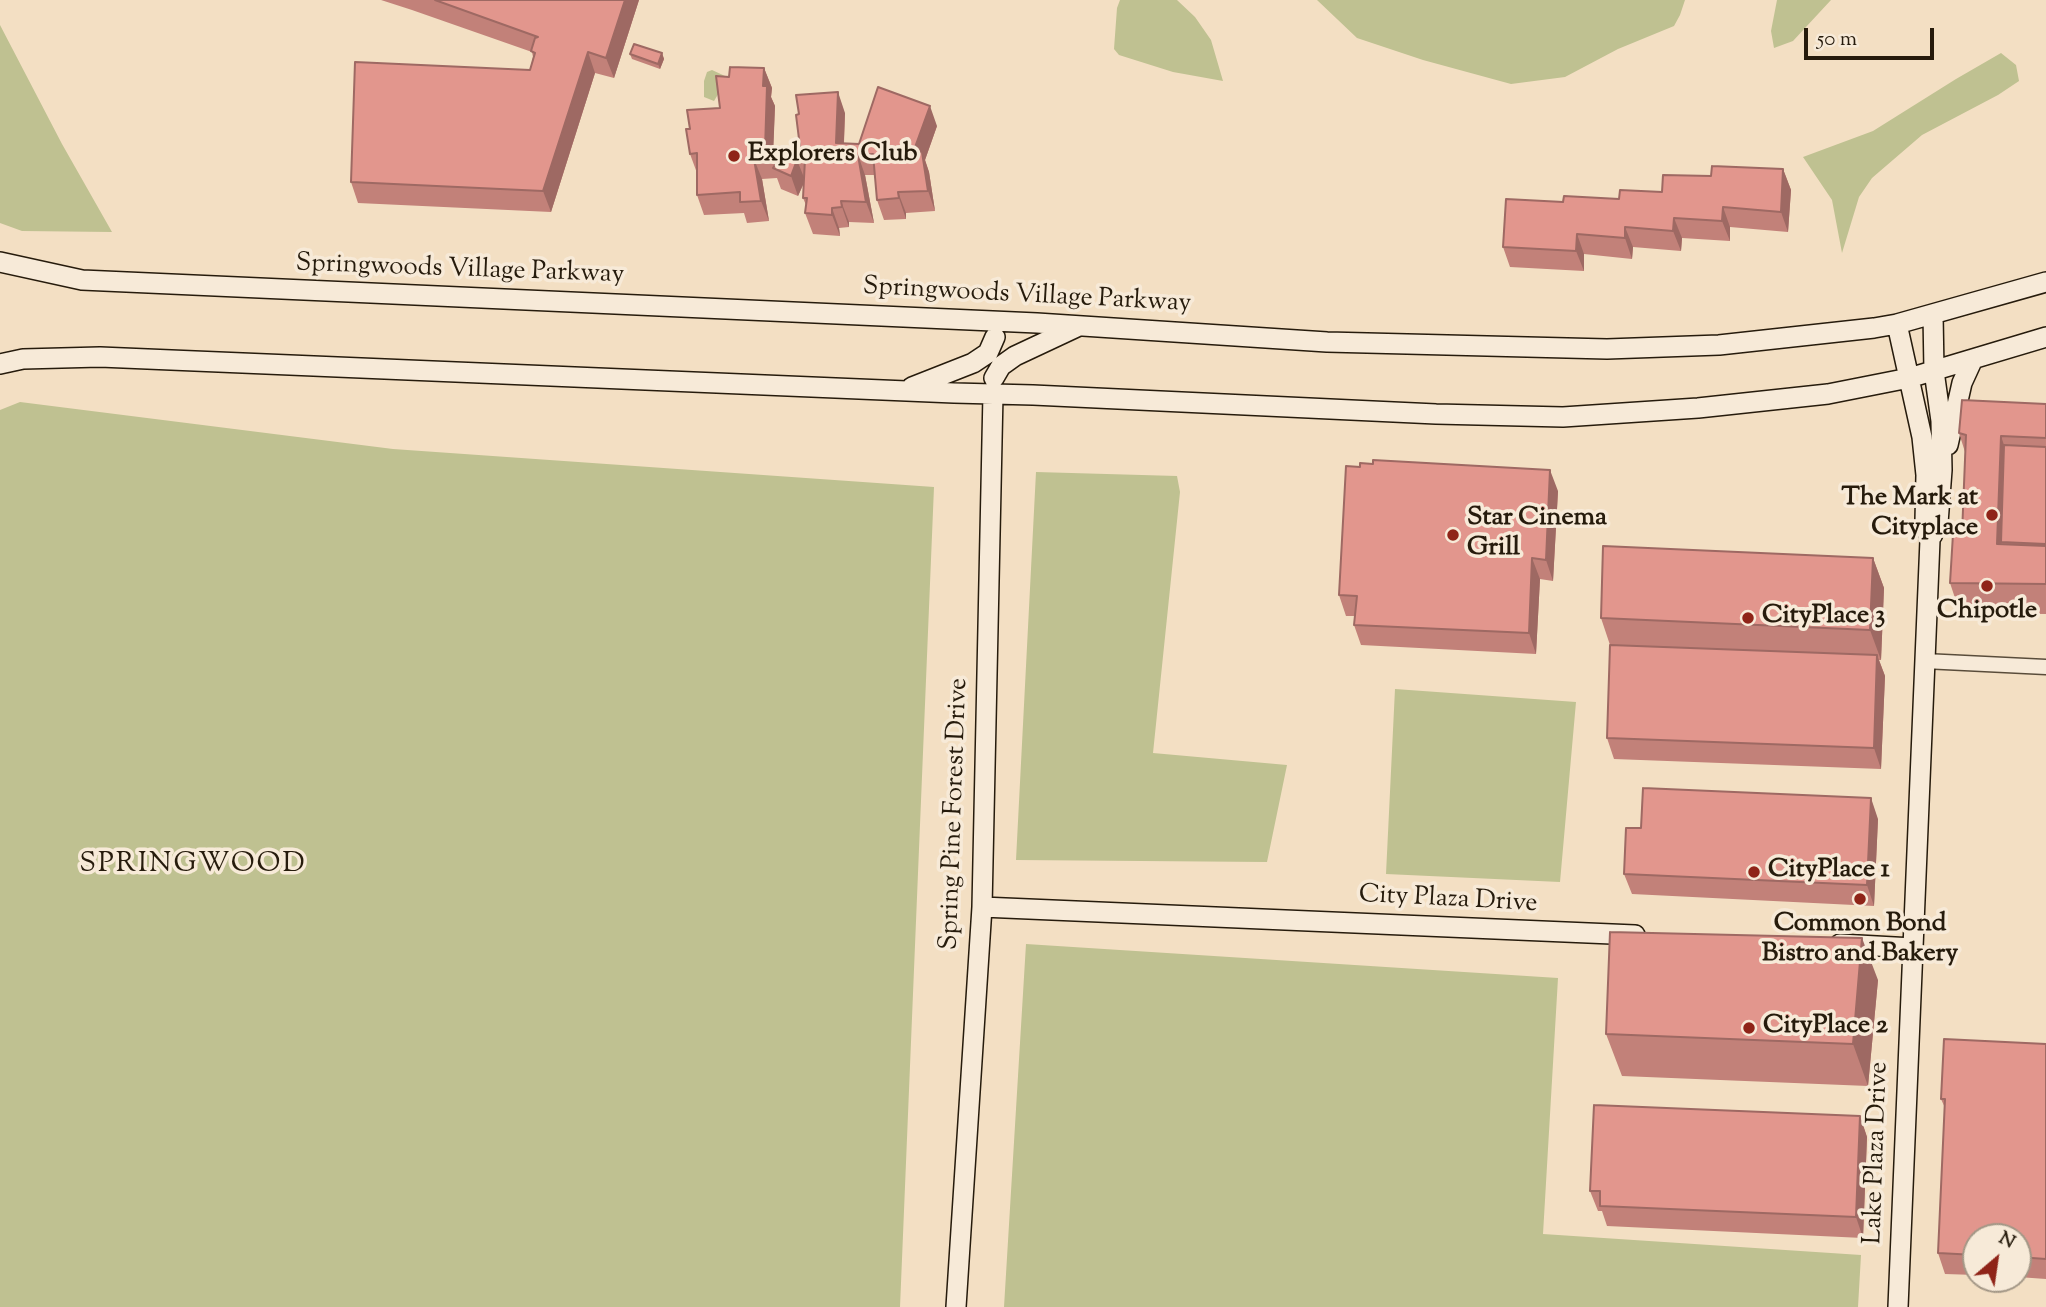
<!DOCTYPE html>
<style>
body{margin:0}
#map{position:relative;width:2046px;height:1307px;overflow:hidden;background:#f3dfc3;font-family:"Sorts Mill Goudy",serif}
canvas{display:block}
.north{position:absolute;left:1962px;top:1223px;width:70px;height:70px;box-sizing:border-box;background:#f7ead8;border:2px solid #a39786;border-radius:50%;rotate:29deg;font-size:19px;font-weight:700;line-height:28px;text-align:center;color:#261b0c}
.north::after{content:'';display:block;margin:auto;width:24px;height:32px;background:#8f2418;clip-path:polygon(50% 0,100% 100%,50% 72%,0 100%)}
.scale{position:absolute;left:1804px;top:28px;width:130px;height:32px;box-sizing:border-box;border:4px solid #261b0c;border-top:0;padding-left:9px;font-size:21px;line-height:24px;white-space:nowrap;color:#261b0c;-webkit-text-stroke:5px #f7ead8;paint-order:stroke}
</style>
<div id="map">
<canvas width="2046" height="1307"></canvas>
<div class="north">N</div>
<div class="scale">50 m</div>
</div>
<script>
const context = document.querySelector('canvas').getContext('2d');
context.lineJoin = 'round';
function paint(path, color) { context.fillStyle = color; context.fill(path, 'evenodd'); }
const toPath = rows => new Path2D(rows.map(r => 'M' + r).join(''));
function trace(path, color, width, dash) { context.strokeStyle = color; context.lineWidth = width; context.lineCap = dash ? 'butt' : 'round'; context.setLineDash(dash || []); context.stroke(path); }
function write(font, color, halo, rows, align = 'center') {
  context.font = font + ' "Sorts Mill Goudy",serif'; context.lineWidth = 7; context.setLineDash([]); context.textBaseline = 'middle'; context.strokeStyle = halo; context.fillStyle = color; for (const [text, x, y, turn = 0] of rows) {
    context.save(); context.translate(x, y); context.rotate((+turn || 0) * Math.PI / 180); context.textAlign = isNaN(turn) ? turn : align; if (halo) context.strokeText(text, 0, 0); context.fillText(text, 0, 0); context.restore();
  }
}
paint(toPath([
 [1120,0,1177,0,1195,17,1211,40,1223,81,1173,72,1119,55,1114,49,1117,8],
 [1317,0,1685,0,1680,15,1674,26,1618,49,1565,77,1511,84,1423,60,1357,38],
 [1777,0,1831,0,1793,41,1774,48,1771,31],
 [0,25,62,144,112,232,22,231,0,223],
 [2001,53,2016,65,2019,81,1998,95,1922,135,1872,178,1859,197,1842,253,1832,200,1803,157,1873,131,1956,79],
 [712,70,725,76,726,81,714,101,704,97,704,81,707,72],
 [20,402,393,449,934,487,900,1307,0,1307,0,410],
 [1036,472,1177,476,1180,492,1153,753,1287,765,1267,862,1016,860],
 [1395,689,1576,702,1560,882,1386,874],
 [1026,944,1558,978,1543,1234,1861,1255,1858,1307,1004,1307]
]), '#bfc191');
const street = toPath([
 [1924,661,2046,667]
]);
const secondary = toPath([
 [0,262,82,280,1037,323,1327,342,1607,349,1719,345,1874,328,1897,324,2046,282],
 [1897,324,1922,437,1926,475,1925,521,1930,540,1898,1307],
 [0,364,23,359,100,357,954,393,1033,395,1436,414,1563,417,1698,408,1828,394,1909,378,2046,337],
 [994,378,1001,366,1015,356,1079,326],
 [912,387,973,363,988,353,995,337],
 [1948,445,1962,383,1973,359],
 [1932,536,1938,523,1942,470,1941,421,1934,371,1933,314],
 [982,907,1635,935],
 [1840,944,1913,948],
 [956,1307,982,907,993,394]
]);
trace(street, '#594c3a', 17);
trace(secondary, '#261b0c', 22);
trace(street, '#f7ead8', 14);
trace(secondary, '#f7ead8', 19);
paint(toPath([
 [381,0,639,0,614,78,595,73,551,212,358,203,351,182,530,70,533,57,532,52,412,10],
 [662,53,664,59,660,69,632,59,630,54],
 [764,68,772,88,771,97,775,106,773,149,800,147,845,113,844,143,859,144,937,126,925,160,929,172,935,211,906,213,906,219,884,220,877,200,875,175,865,175,874,223,849,222,849,227,839,228,840,236,813,234,805,213,806,205,803,198,804,183,798,196,781,189,777,178,762,179,769,221,747,223,744,213,704,215,697,195,697,173,690,154,690,129,720,108,729,77],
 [1783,169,1791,190,1788,232,1730,227,1730,241,1682,238,1681,251,1633,247,1632,259,1584,254,1584,271,1510,267,1503,247,1563,202,1619,199,1662,192,1711,176],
 [2046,404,2046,614,1960,613,1950,583,1962,534,1965,452,1959,433],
 [1558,491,1553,581,1540,579,1536,654,1361,645,1354,625,1355,616,1346,616,1339,595],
 [1873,558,1884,588,1881,660,1879,660,1885,676,1881,769,1614,759,1607,738,1610,645,1601,618],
 [1878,819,1874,906,1632,894,1624,874,1641,828],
 [1878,980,1868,1086,1622,1076,1606,1034],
 [2046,1044,2046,1279,2018,1277,2018,1237,1976,1237,1976,1275,1945,1274,1938,1253,1945,1108,1941,1099],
 [1860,1116,1867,1137,1863,1238,1607,1226,1602,1211,1598,1211,1590,1191]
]), '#c28179');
paint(toPath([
 [625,0,639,0,614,78,606,58],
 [588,52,595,73,551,212,543,191],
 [662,53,664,59,660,69,658,64],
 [764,68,772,88,771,97,775,106,773,158,765,150,763,86],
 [838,92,845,113,843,163,836,143],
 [930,106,937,126,925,160,929,172,935,211,914,150],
 [858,155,865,175,874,223,866,202],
 [754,159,762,179,769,221,761,201],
 [797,160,805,180,798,196,791,176],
 [1783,169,1791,190,1788,232,1781,212],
 [898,192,906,213,906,219,899,198],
 [841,201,849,222,849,227,842,207],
 [1723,207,1730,227,1730,241,1722,221],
 [832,208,839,228,840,236,832,215],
 [1674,218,1682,238,1681,251,1673,231],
 [1625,227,1633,247,1632,259,1625,238],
 [1577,234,1584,254,1584,271,1576,251],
 [2001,436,2011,466,2001,542,2008,562,1997,544],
 [1550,470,1558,491,1553,581,1546,560],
 [1532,558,1540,579,1536,654,1529,633],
 [1873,558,1884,588,1881,660,1870,630],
 [1877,655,1885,676,1881,769,1874,748],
 [1871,798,1878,819,1874,906,1867,885],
 [1862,938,1878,980,1868,1086,1853,1044],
 [1860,1116,1867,1137,1863,1238,1856,1217]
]), '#9e6963');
const building = toPath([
 [435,0,625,0,606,58,588,52,543,191,351,182,355,62,530,70,535,53,531,51,535,38,538,37,435,0],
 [634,44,662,53,658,64,630,54,634,44],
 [730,67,764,68,763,86,767,86,765,150,800,147,796,115,799,114,796,95,838,92,836,143,859,144,878,87,930,106,914,150,922,152,928,191,898,192,899,198,877,200,873,154,858,155,866,202,841,201,842,207,832,208,832,215,805,213,807,198,803,198,805,159,797,160,791,176,773,168,780,157,754,159,761,201,740,202,740,192,697,195,697,153,690,154,686,129,690,129,687,110,720,108,716,76,729,77,730,67],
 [1712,166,1783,169,1781,212,1723,207,1722,221,1674,218,1673,231,1625,227,1625,238,1577,234,1576,251,1503,247,1506,199,1563,202,1564,196,1619,199,1620,190,1662,192,1663,175,1711,176,1712,166],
 [1962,400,2046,404,2046,438,2001,436,1997,544,2046,546,2046,584,1950,583,1953,534,1962,534,1966,435,1959,433,1962,400],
 [2004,445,2046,447,2046,544,2001,542,2004,445],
 [1373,460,1550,470,1546,560,1532,558,1529,633,1354,625,1357,596,1339,595,1346,466,1360,467,1360,463,1373,464,1373,460],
 [1603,546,1873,558,1870,630,1601,618,1603,546],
 [1610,645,1877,655,1874,748,1607,738,1610,645],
 [1643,788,1871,798,1867,885,1624,874,1626,828,1641,828,1643,788],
 [1610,932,1862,938,1853,1044,1606,1034,1610,932],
 [1944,1039,2046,1044,2046,1259,2018,1257,2018,1237,1976,1237,1976,1255,1938,1253,1945,1099,1941,1099,1944,1039],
 [1594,1105,1860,1116,1856,1217,1600,1206,1600,1191,1590,1191,1594,1105]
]);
paint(building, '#e2968d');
trace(building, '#9e6963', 2);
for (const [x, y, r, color] of [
 [734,156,7,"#8f2418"],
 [1992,515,7,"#8f2418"],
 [1453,535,7,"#8f2418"],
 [1987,586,7,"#8f2418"],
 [1748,618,7,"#8f2418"],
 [1754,872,7,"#8f2418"],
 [1860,899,7,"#8f2418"],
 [1749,1028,7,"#8f2418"]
]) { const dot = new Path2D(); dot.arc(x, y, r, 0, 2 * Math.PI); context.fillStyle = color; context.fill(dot); trace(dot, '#f7ead8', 2.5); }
write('bold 26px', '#261b0c', '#f7ead8', [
 ["Explorers Club",748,156],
 ["The Mark at",1978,500,"right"],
 ["Cityplace",1978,530,"right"],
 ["Star Cinema",1467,520],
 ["Grill",1467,550],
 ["Chipotle",1987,613,"center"],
 ["CityPlace 3",1762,618],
 ["CityPlace 1",1768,872],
 ["Common Bond",1860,926,"center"],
 ["Bistro and Bakery",1860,956,"center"],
 ["CityPlace 2",1763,1028]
], 'left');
write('26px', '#261b0c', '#f7ead8', [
 ["Springwoods Village Parkway",460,271,2],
 ["Springwoods Village Parkway",1027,297,3],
 ["Spring Pine Forest Drive",956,814,-88],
 ["City Plaza Drive",1448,901,3],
 ["Lake Plaza Drive",1878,1153,-88]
]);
context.letterSpacing = '2px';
write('28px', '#261b0c', '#f7ead8', [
 ["SPRINGWOOD",193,866]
]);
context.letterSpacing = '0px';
</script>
